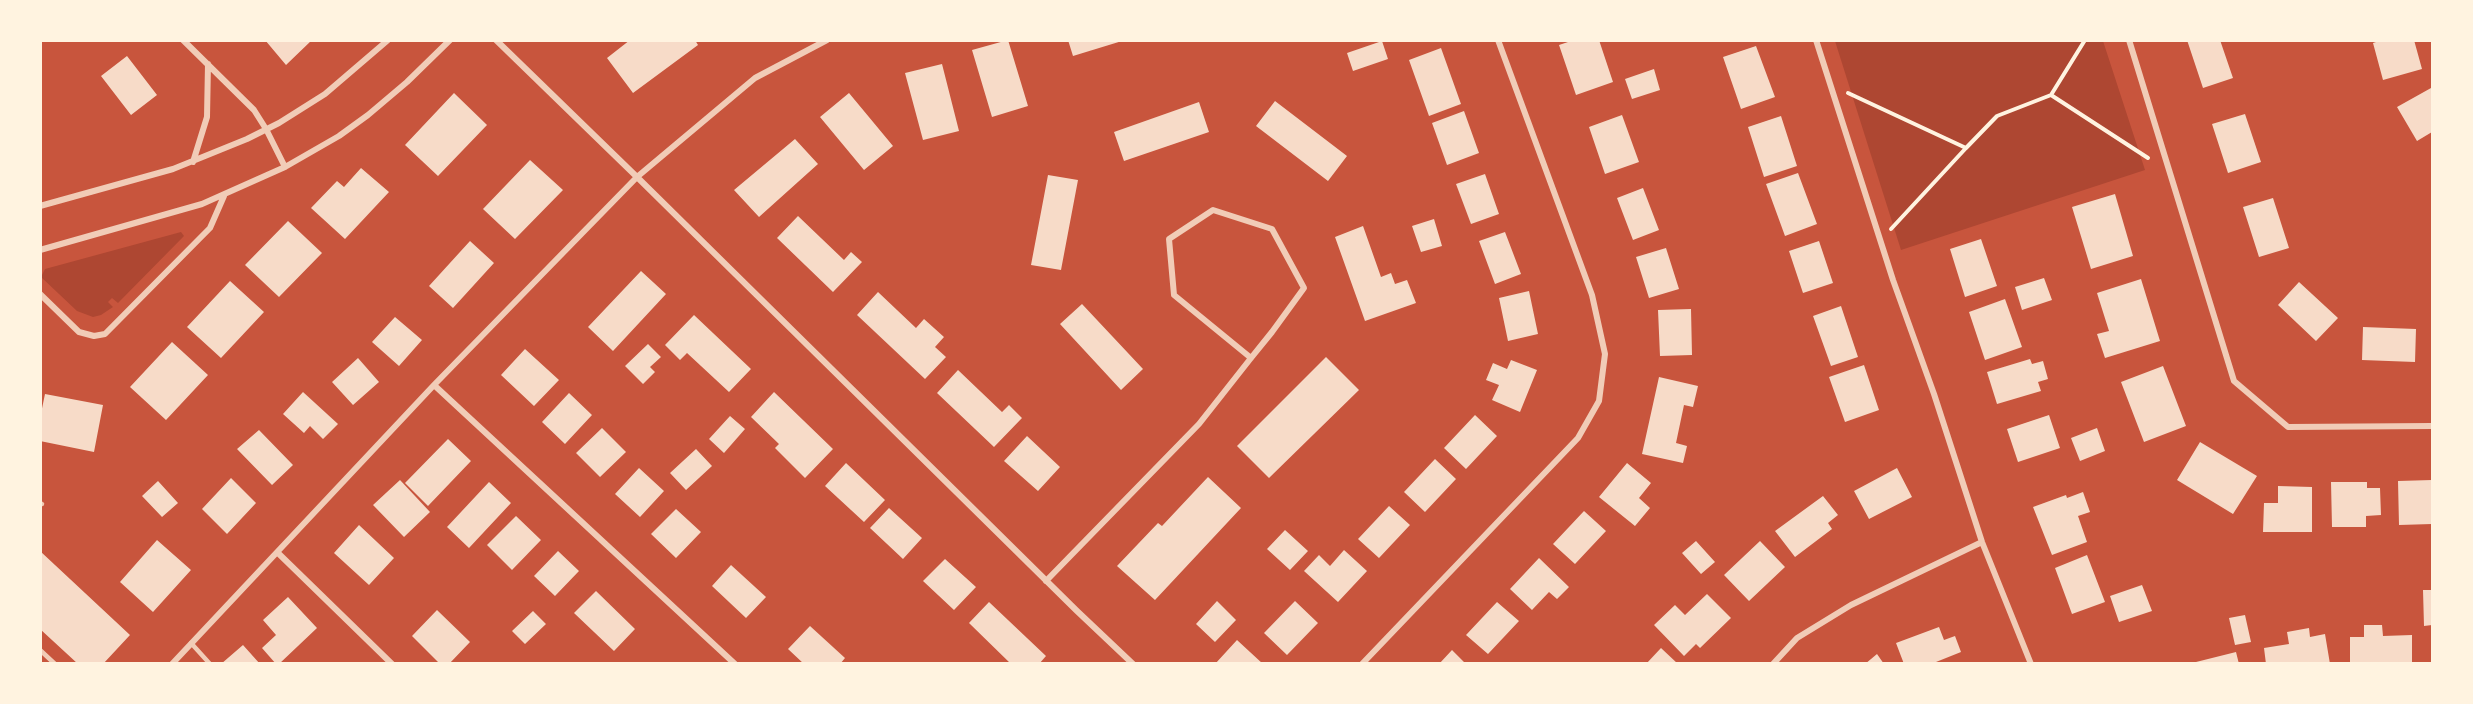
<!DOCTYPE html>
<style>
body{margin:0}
#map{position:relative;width:2473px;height:704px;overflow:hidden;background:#c8553d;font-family:"Fira Sans",sans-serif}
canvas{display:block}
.frame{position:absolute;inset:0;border:42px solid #fff3e0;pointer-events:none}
</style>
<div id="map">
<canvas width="2473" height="704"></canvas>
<div class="frame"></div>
</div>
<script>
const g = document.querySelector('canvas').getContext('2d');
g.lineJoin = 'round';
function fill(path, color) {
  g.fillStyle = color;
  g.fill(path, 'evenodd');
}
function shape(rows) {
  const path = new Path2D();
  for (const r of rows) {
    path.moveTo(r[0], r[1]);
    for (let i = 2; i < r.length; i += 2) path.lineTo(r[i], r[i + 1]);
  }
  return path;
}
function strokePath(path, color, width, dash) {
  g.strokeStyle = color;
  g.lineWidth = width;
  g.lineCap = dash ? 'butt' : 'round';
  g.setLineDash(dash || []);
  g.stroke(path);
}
fill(shape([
 [1835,41,2103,41,2145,170,1901,250],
 [181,232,184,236,118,303,112,298,108,302,113,307,101,315,93,317,77,311,41,277,45,269]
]), '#ae4732');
fill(shape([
 [265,40,312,40,286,65],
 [630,40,695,40,698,45,633,93,607,58],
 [1008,40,1028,106,992,117,972,50],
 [1068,40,1122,40,1122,41,1073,56],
 [1574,40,1599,40,1613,82,1576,95,1559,45],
 [2187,40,2220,40,2233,78,2203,88],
 [2382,40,2414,40,2422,69,2383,80,2373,43],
 [1382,41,1388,59,1353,71,1347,53],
 [1756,46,1775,97,1741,109,1723,57],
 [1441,48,1461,104,1429,116,1409,60],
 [127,56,157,95,131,115,101,76],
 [942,64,959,131,923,140,905,73],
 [1654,69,1660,90,1632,99,1625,79],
 [2431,88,2432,132,2417,141,2397,107],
 [454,93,487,125,438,176,405,145],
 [849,93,893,146,864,170,820,117],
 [1275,101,1347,156,1328,181,1256,126],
 [1199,102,1209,132,1124,161,1114,132],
 [1464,111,1479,153,1447,165,1432,123],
 [2245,114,2261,162,2228,173,2212,124],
 [1622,115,1639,162,1605,174,1589,127],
 [1781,116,1797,166,1764,177,1748,127],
 [795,139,818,164,759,217,734,190],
 [530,160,563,190,515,239,483,209],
 [361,168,389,192,345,239,311,208,337,181,344,187],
 [1798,173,1817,224,1785,236,1766,184],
 [1485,174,1499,214,1471,224,1456,184],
 [1048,175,1078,180,1061,270,1031,265],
 [1643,188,1659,230,1633,240,1617,198],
 [2115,194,2133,256,2091,269,2072,207],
 [2273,198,2289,248,2259,257,2243,207],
 [798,216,844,260,851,252,862,262,833,292,777,238],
 [1434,219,1442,246,1421,252,1412,226],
 [288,221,322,253,279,297,245,265],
 [1363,226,1381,277,1391,273,1395,284,1407,280,1416,303,1365,321,1335,237],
 [1505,232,1521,274,1495,284,1479,241],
 [1981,239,1997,286,1965,297,1950,249],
 [470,241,494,263,453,308,429,286],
 [1819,241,1833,283,1803,293,1789,251],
 [1666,248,1679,289,1649,298,1636,257],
 [641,271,666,294,613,351,588,327],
 [2044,278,2052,300,2022,310,2015,287],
 [2141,279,2160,341,2105,358,2097,334,2109,331,2097,293],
 [230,281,264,312,221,358,187,327],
 [2299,282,2338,318,2316,341,2278,305],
 [1529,291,1538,334,1508,341,1499,298],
 [878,292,916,328,924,319,944,337,935,347,946,357,925,379,857,315],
 [2005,299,2022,347,1985,360,1969,312],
 [1082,304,1143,369,1121,390,1060,324],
 [1841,306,1858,357,1831,366,1813,316],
 [1691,309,1692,355,1660,356,1658,310],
 [694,315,751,369,729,392,687,353,680,360,665,345],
 [395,317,422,340,399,366,372,342],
 [2363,327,2416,329,2415,362,2362,360],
 [172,342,208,375,166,420,130,387],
 [648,344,661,357,650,367,655,372,643,384,625,366],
 [525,349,559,380,534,406,501,375],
 [1326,357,1359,390,1269,478,1237,446],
 [358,358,379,382,353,405,332,382],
 [2030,359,2032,364,2043,361,2048,379,2038,382,2041,391,1997,404,1987,372],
 [1511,360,1537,370,1520,412,1492,400,1499,385,1486,380,1493,363,1507,369],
 [1864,365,1879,410,1845,422,1829,377],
 [2163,366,2186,426,2144,442,2121,382],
 [958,370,1002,412,1009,405,1022,418,994,447,937,393],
 [1659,377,1698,386,1693,407,1684,405,1676,443,1687,446,1683,463,1642,454],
 [303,392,338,424,323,439,310,426,304,433,283,414],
 [774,392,833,449,805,478,775,448,779,444,751,417],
 [569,393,592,415,565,444,542,422],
 [45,394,103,405,94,452,40,441,40,418],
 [1475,415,1497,436,1466,469,1444,448],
 [2049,415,2060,448,2018,462,2007,429],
 [730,416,745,429,724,453,709,439],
 [602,428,626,452,600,477,576,453],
 [2097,428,2105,451,2080,461,2071,438],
 [259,430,293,465,272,485,237,449],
 [1027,436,1060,467,1038,491,1004,461],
 [448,439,471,461,428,506,405,483],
 [2200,442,2257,476,2233,514,2177,480],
 [696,449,712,466,686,490,670,473],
 [1435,459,1456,479,1425,512,1404,492],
 [846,463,885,500,864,522,825,486],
 [1627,463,1651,483,1639,498,1650,508,1635,526,1599,497],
 [639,468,664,491,640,517,615,494],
 [1897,468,1912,497,1869,519,1854,491],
 [1208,477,1241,508,1155,600,1117,566,1158,523,1162,526],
 [231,478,256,503,227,534,202,509],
 [400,480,430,512,404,537,373,505],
 [2432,480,2432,524,2399,525,2398,481],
 [158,481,178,503,162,517,142,496],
 [489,482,511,503,469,548,447,527],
 [2331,482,2367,482,2367,488,2380,488,2381,515,2366,516,2366,527,2332,527],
 [2278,486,2312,487,2312,532,2263,532,2264,503,2278,503],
 [2083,492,2090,512,2078,516,2087,542,2052,555,2033,507,2066,495,2067,498],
 [1823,496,1838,515,1828,523,1832,529,1795,557,1775,531],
 [1389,506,1410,525,1379,558,1358,539],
 [889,508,922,538,903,559,870,528],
 [676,509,701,532,676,558,651,534],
 [1584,511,1606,531,1575,564,1553,544],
 [516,516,541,540,512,570,487,545],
 [359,525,394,558,369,585,334,553],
 [1285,530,1308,551,1290,570,1267,549],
 [157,540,191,570,153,612,120,582],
 [1696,541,1715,562,1701,574,1682,553],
 [1760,541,1785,567,1749,601,1724,575],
 [1344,550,1367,571,1338,602,1304,571,1319,555,1330,566],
 [40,551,130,635,103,664,78,664,40,629],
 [558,551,579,571,555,596,534,576],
 [2087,555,2105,602,2072,614,2055,568],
 [1539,558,1569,587,1557,599,1549,592,1532,610,1510,589],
 [945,559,976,587,954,610,923,581],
 [731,565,766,597,746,618,712,586],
 [2142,585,2152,611,2119,622,2110,596],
 [2423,590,2432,590,2432,625,2424,626],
 [596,591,635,629,614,651,574,613],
 [1707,594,1731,618,1700,648,1696,644,1684,656,1654,625,1675,605,1685,615],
 [288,597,317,628,279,664,276,664,262,648,276,635,263,620],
 [1217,601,1236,620,1215,642,1196,624],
 [1295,601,1318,623,1287,655,1264,633],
 [989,602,1046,656,1039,664,1011,664,969,623],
 [1497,602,1519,621,1488,654,1466,635],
 [437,610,470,642,449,664,440,664,412,636],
 [533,611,546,624,525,644,512,631],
 [2245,615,2251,642,2235,645,2229,618],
 [2364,625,2382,625,2383,636,2412,635,2412,664,2350,664,2350,637,2364,637],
 [810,626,845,658,840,664,804,664,788,649],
 [1939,627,1944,640,1955,636,1961,652,1931,664,1904,664,1896,643],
 [2309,628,2310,637,2325,634,2330,664,2266,664,2264,648,2289,644,2287,632],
 [1237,640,1263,664,1215,664],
 [243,645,260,664,221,664],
 [1661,648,1678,664,1646,664],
 [1452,650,1466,664,1439,664],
 [2236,652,2239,664,2192,664,2192,663],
 [1877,654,1884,664,1865,664]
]), '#f7dbc8');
strokePath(shape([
 [1848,93,1966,148,1891,229],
 [2051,95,2085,40],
 [1966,148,1997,116,2051,95,2148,158]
]), '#fff3e0', 4);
strokePath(shape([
 [40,503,42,504],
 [191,643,210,664],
 [40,650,55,664]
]), '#f1ccb7', 4.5);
strokePath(shape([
 [183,40,254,110,266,129,285,167],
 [496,40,637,177,1077,611,1133,664],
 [1816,40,1893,280,1934,394,1982,542,2031,664],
 [2129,40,2234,381,2288,427,2432,426],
 [193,162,207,117,208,64],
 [40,206,173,169,247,139,279,123,325,94,388,40],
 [40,250,202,204,285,167,339,136,368,115,407,82,450,40],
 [40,294,79,332,94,336,105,334,210,228,224,196],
 [434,385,735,664],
 [278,553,392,664],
 [1046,581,1199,424,1251,358,1272,332,1304,288,1272,229,1213,210,1169,239,1174,295,1251,358],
 [172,664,434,385,637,177,755,78,827,40],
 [1362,664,1578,438,1599,401,1605,354,1592,295,1498,40],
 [1773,664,1797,638,1851,605,1982,542]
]), '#f1ccb7', 6);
</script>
